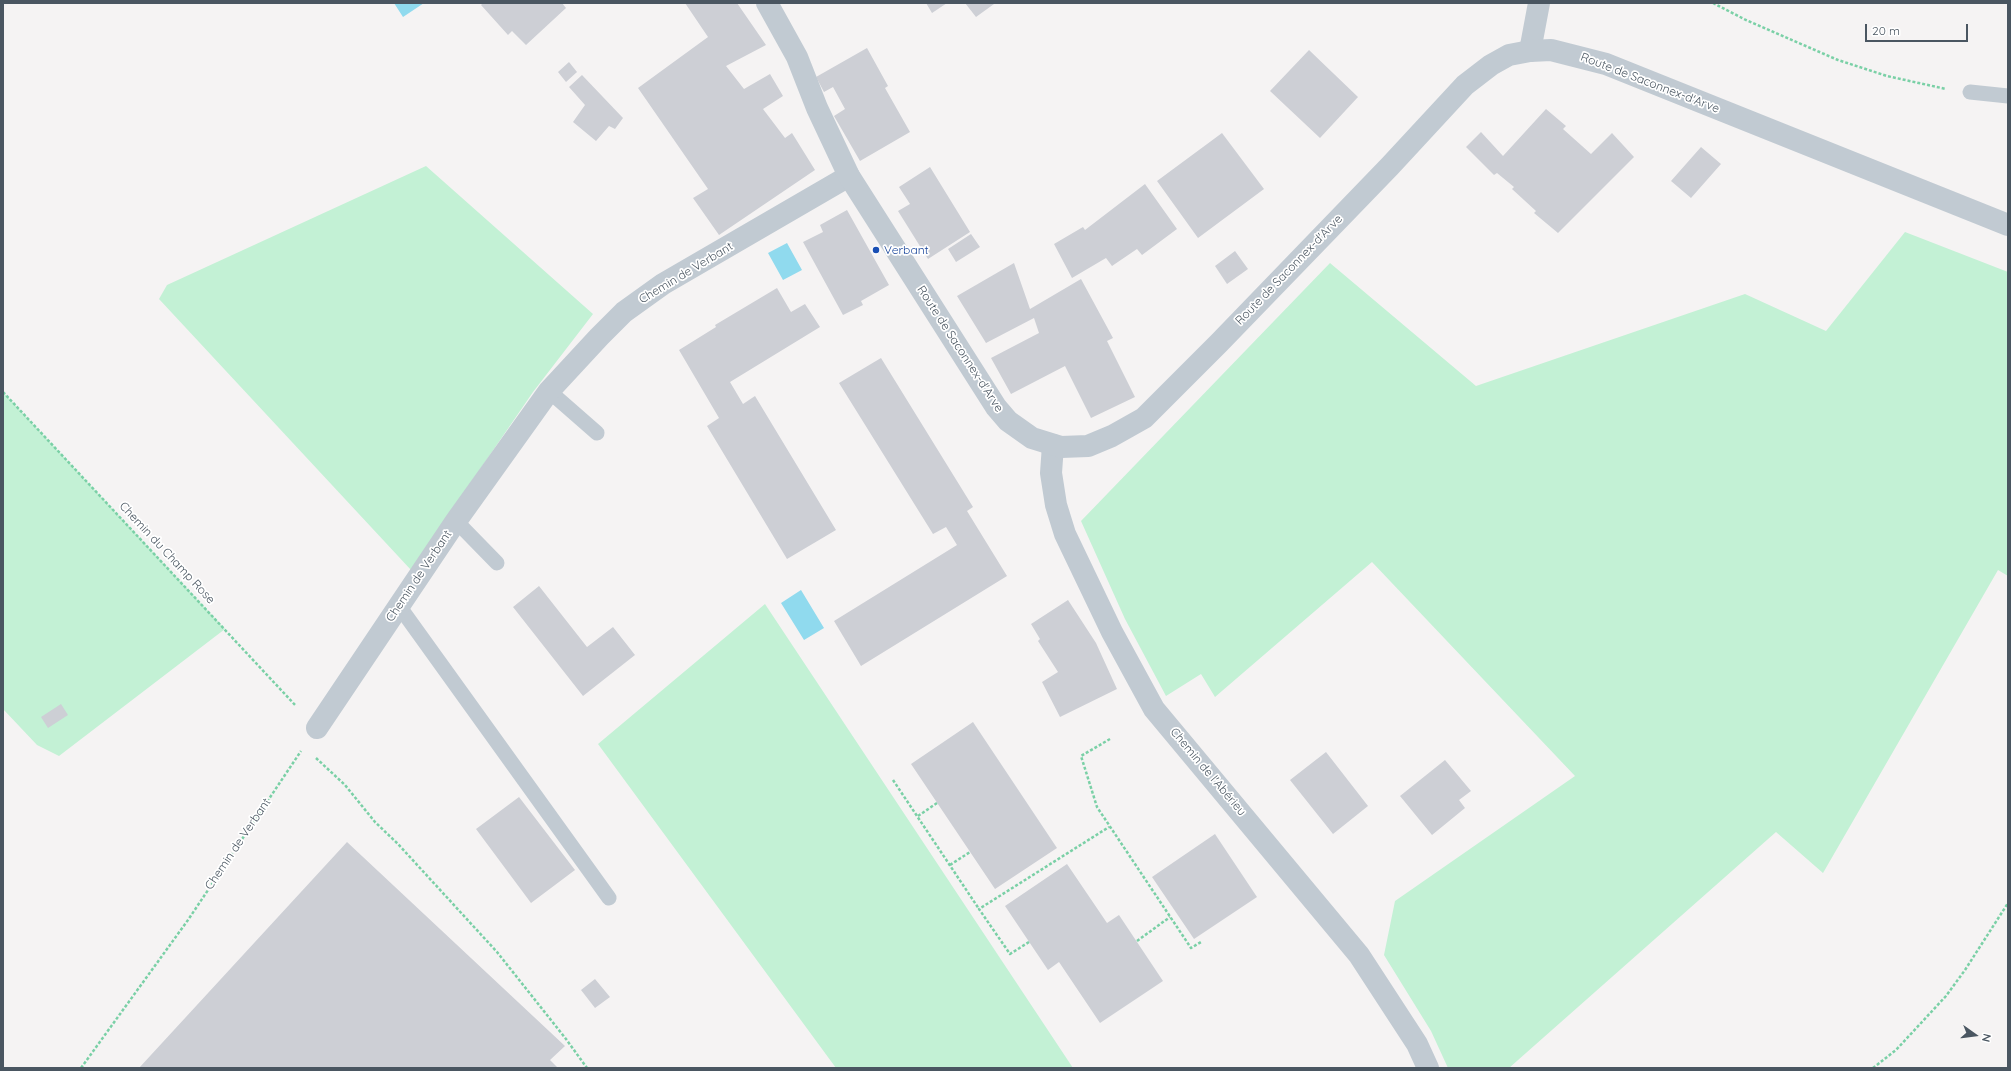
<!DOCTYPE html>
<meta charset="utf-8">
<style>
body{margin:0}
#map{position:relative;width:2011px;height:1071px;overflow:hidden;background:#f5f3f3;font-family:Quicksand,sans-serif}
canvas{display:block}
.frame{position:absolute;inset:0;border:4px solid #4a5661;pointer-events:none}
.north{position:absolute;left:1955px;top:1015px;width:40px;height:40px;-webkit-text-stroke:3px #fff;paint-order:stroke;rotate:104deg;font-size:11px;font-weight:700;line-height:16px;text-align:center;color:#4a5661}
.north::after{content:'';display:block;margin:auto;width:14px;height:18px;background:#4a5661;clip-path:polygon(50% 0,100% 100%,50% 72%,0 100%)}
.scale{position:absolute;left:1865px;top:24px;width:103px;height:18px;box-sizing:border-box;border:2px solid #4a5661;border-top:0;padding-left:5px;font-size:12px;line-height:14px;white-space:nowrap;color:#4a5661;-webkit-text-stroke:3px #fff;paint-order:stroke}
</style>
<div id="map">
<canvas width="2011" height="1071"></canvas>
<div class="frame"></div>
<div class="north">N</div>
<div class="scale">20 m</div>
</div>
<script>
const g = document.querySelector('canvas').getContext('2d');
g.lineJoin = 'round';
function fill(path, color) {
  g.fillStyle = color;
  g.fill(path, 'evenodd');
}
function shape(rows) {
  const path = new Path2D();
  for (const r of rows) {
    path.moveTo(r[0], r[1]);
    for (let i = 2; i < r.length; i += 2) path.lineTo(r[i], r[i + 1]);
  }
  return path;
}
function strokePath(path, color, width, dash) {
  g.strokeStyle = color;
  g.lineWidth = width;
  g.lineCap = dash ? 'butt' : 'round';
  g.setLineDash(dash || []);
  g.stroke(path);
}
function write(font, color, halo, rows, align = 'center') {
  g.font = font + ' Quicksand,sans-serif';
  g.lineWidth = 3.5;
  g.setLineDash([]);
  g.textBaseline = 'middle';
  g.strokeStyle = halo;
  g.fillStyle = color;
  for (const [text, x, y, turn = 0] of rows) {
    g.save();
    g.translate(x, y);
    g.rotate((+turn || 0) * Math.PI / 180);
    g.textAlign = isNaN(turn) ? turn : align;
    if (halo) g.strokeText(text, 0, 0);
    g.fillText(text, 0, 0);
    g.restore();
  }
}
fill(shape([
 [426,166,593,314,533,392,411,570,159,299,167,285],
 [1905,232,2008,272,2008,576,1998,570,1823,873,1776,832,1509,1068,1448,1068,1431,1031,1384,955,1395,901,1575,776,1372,562,1215,697,1201,674,1166,696,1125,619,1081,521,1330,263,1476,386,1745,294,1826,331],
 [3,392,225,629,59,756,37,745,3,709],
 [765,604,1073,1068,836,1068,598,744]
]), '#c3f1d5');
fill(shape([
 [394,3,424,3,403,17],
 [787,243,802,270,783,280,768,253],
 [801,590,824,628,804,640,781,603]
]), '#90daee');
fill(shape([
 [483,3,562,3,566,8,526,45,512,31,508,35,481,5],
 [685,3,737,3,766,45,726,66,744,89,770,74,783,96,763,109,785,138,792,133,815,170,719,235,693,198,708,189,638,88,708,37],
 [926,3,947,3,932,13],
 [965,3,993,3,994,4,976,17],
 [867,48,888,86,885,88,910,132,860,161,834,116,845,109,833,87,824,92,816,77],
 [1309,50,1358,97,1320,138,1270,91],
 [569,62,577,72,566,82,558,72],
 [582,75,623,118,615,129,609,126,596,141,573,122,585,105,569,87],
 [1546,109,1566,126,1563,129,1591,154,1612,133,1634,157,1558,233,1534,213,1536,211,1512,189,1514,187,1497,173,1494,175,1466,147,1481,132,1503,156],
 [1222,133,1264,189,1198,238,1157,181],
 [1701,147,1721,164,1691,198,1671,181],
 [930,167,970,232,928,259,898,211,910,204,899,187],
 [1145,184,1177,229,1142,255,1137,249,1112,266,1106,258,1072,278,1054,244,1083,227,1085,230],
 [847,210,889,285,861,301,863,305,843,315,803,242,823,232,820,225],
 [971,234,980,247,956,262,948,249],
 [1235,251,1248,269,1227,284,1215,266],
 [1014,263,1030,309,1081,279,1113,338,1107,341,1135,397,1091,418,1065,366,1011,394,991,358,1039,333,1034,318,986,343,957,296],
 [777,288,791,312,805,304,820,327,730,382,743,404,755,396,836,530,787,559,707,426,719,418,679,350,716,327,715,325],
 [881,358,973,507,967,511,1007,576,861,666,834,621,957,545,946,527,933,534,839,383],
 [539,586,587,647,613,627,635,655,583,696,513,607],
 [1068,600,1096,643,1117,689,1060,717,1042,682,1058,672,1038,641,1040,639,1031,624],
 [61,704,68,715,48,728,41,717],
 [973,722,1057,848,995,889,911,764],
 [1326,752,1368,806,1333,834,1290,780],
 [1445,760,1471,791,1459,800,1465,808,1432,835,1400,796],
 [519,797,575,870,531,903,476,829],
 [1215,834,1257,897,1194,939,1152,877],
 [347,842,565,1046,550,1060,558,1068,139,1068],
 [1067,864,1107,923,1119,915,1163,981,1100,1023,1059,962,1048,970,1005,906],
 [595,979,610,997,595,1008,581,990]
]), '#cdcfd5');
strokePath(shape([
 [1713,3,1746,20,1838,60,1887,76,1946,89],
 [3,392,296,706],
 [1110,739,1081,756,1097,807,1191,948,1201,942],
 [316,758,345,785,375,822,398,844,497,952,566,1039,587,1068],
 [893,780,979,909],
 [918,816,937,803],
 [950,865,970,852],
 [1137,941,1170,917],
 [1029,942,1010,954,979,909,1109,827],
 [81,1068,188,920,301,751],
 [1873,1068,1896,1050,1946,996,1965,970,2008,903]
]), '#7ad0a6', 2.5, [3, 2]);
strokePath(shape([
 [1970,92,2008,96],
 [549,391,597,433],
 [456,521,497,563],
 [399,606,609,898]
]), '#c1cad2', 15);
strokePath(shape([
 [1530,51,1539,3],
 [1053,445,1051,473,1056,505,1065,534,1112,632,1154,709,1359,955,1417,1044,1428,1068],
 [317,728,456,521,549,391,599,337,624,312,663,284,849,176]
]), '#c1cad2', 22);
strokePath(shape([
 [767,3,797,57,817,108,849,176,996,407,1008,421,1032,438,1061,447,1088,446,1112,436,1144,418,1219,343,1390,166,1465,85,1491,65,1509,55,1530,51,1551,50,1606,64,2008,225]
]), '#c1cad2', 22);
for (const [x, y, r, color] of [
 [876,250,4,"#1a4fb4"]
]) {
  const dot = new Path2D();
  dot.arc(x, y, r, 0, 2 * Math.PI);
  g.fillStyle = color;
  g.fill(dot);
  strokePath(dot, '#fff', 1.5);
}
write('12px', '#4a5661', '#fff', [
 ["Route de Saconnex-d'Arve",1650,83,21],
 ["Route de Saconnex-d'Arve",1289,270,-46],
 ["Chemin de Verbant",686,273,-31],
 ["Route de Saconnex-d'Arve",960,349,57],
 ["Chemin du Champ Rose",167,553,47],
 ["Chemin de Verbant",419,576,-56],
 ["Chemin de l'Abérieu",1208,772,50],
 ["Chemin de Verbant",238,844,-56]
]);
write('12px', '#164399', '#fff', [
 ["Verbant",884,250]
], 'left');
</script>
